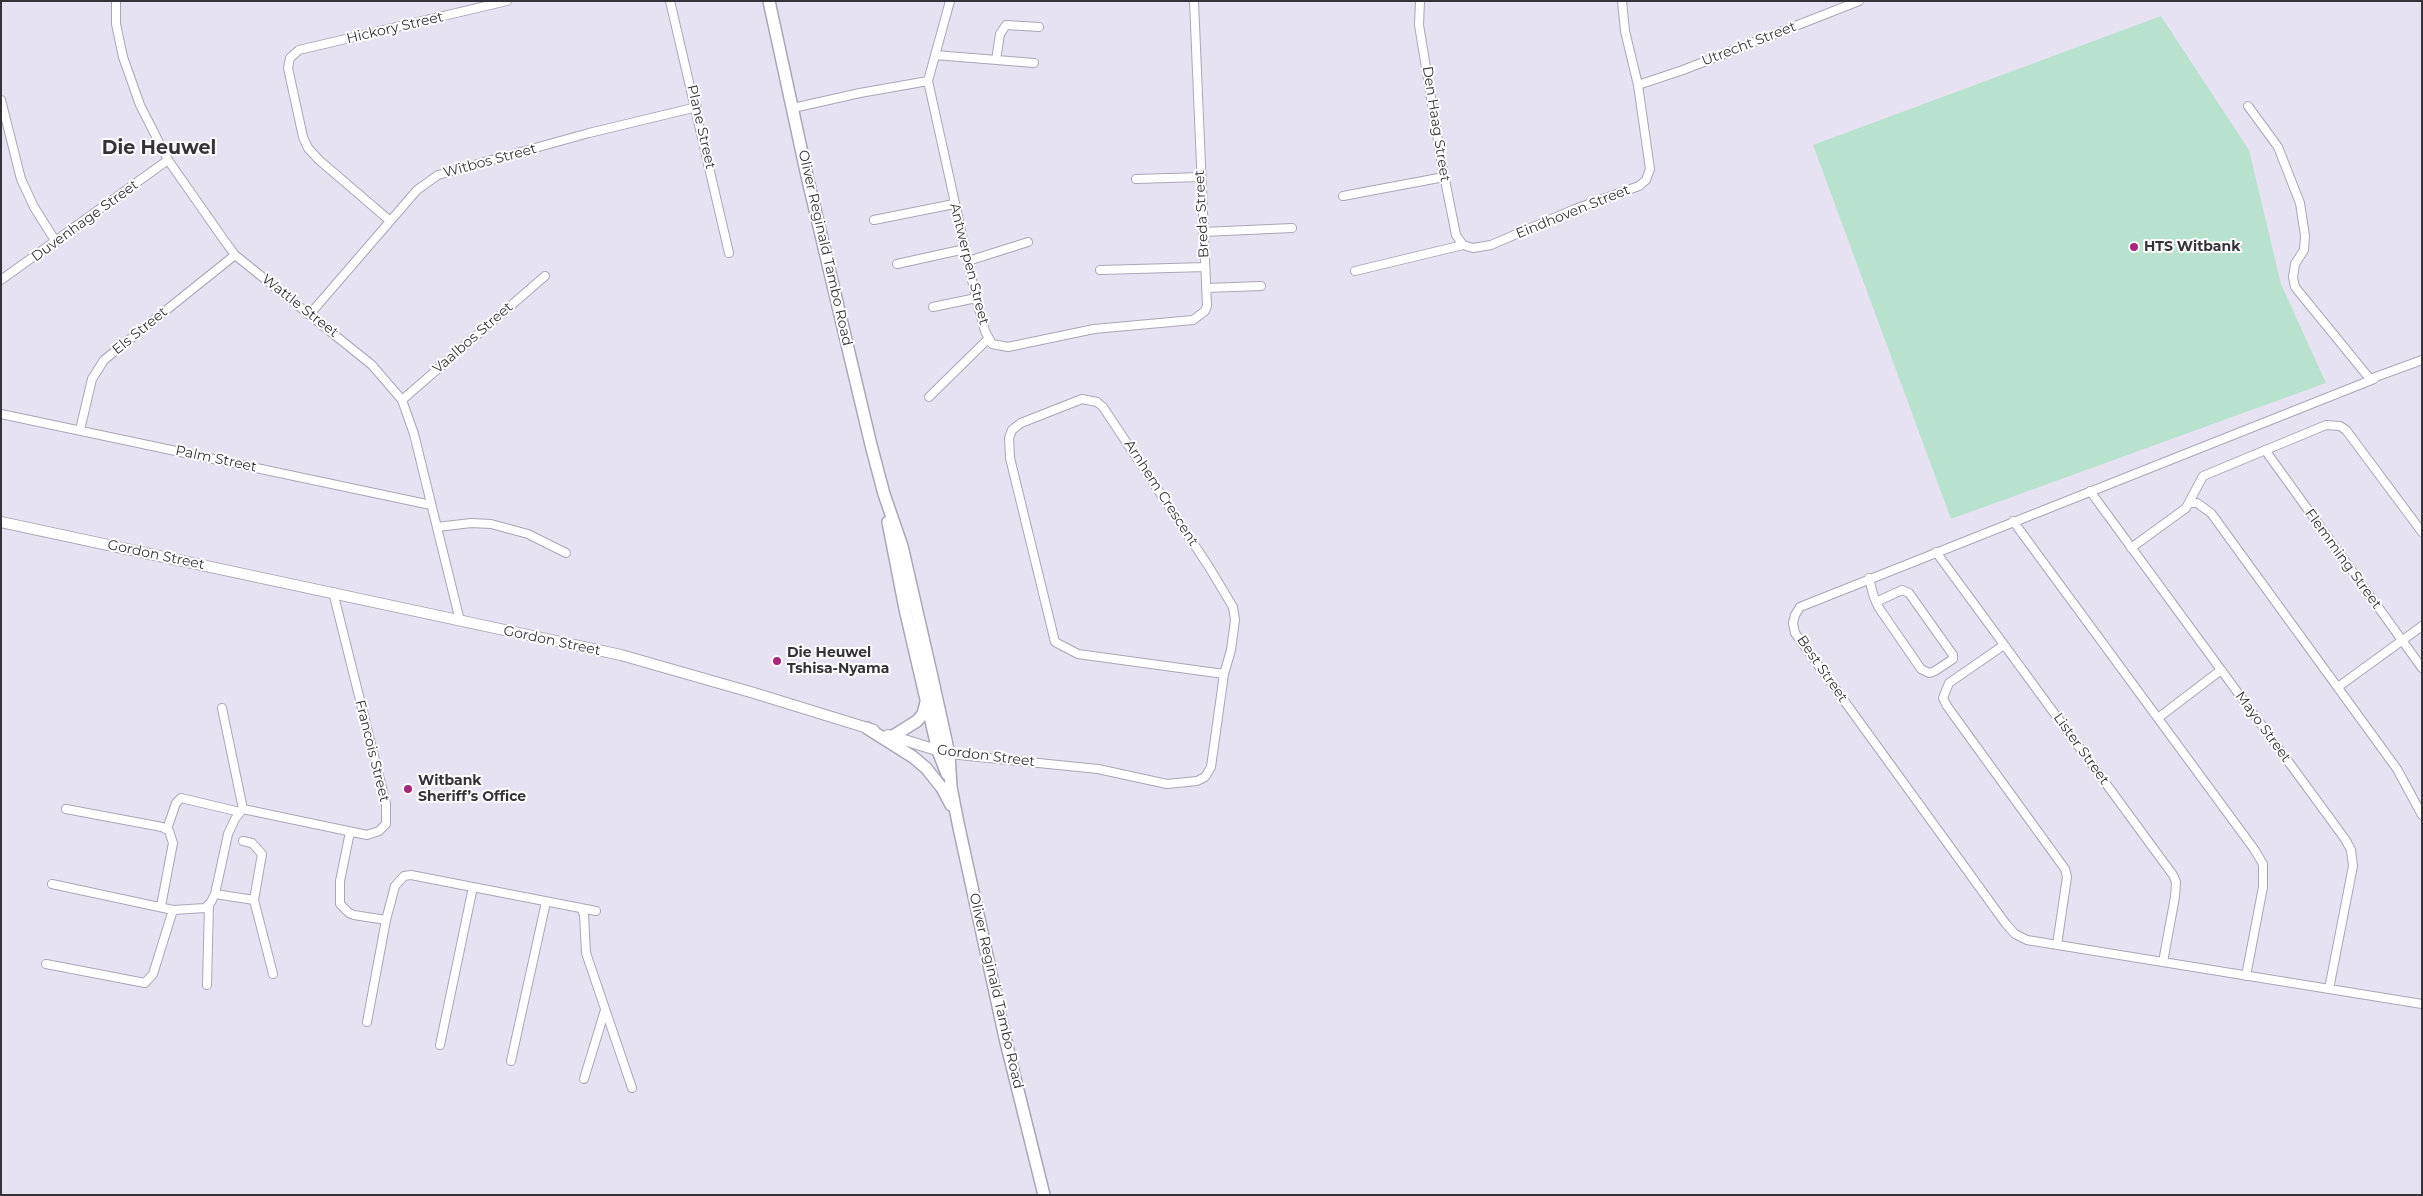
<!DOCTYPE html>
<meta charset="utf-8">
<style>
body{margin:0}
#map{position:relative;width:2423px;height:1196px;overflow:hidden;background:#e7e2f2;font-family:Montserrat,sans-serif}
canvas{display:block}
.frame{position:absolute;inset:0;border:2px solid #353339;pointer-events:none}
</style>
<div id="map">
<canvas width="2423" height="1196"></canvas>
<div class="frame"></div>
</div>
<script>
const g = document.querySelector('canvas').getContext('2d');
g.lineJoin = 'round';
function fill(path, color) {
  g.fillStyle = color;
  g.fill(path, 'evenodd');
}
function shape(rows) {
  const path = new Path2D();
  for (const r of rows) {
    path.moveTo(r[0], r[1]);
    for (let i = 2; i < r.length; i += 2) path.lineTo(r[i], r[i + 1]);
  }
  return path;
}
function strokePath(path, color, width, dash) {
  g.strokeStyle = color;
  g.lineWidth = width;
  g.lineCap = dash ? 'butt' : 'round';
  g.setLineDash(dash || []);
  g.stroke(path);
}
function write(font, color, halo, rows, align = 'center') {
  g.font = font + ' Montserrat,sans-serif';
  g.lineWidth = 4;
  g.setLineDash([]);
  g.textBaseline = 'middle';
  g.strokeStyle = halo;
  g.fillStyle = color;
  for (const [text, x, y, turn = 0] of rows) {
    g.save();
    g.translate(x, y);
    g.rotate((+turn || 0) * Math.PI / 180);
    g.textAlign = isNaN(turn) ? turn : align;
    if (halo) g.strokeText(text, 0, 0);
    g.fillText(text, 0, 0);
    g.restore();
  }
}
fill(shape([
 [2161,16,2249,150,2281,284,2326,383,1951,519,1813,145]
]), '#b9e2ce');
const minor = shape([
 [116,1,116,24,123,57,140,105,168,160,224,240,235,255,372,365,402,400,414,434,460,621],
 [670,1,729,253],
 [1420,1,1419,25,1442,165,1456,235,1463,245,1473,248,1491,245,1575,209,1639,186,1646,180,1650,169,1638,85,1625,31,1622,1],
 [935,55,1034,63],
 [996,60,1000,34,1006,25,1039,27],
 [928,81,976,298,985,331,992,344,1008,347,1094,329,1193,320,1205,311,1207,306,1194,1],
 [1638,85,1683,70,1859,1],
 [1,100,21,179,34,207,56,242],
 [2248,106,2278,147,2300,203,2305,236,2304,250,2295,264,2293,277,2295,287,2370,379,2422,360],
 [793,108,860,93,928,81,950,1],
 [1136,179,1201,177],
 [1343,196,1444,177],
 [389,220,319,160,308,148,303,137,288,68,290,58,299,50,507,1],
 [874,220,954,204],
 [1203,232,1292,228],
 [968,261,1028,242],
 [897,264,965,249],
 [1100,270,1205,267],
 [1355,271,1463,245],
 [1,280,168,160],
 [1206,288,1261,286],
 [933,307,976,298],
 [310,314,417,190,438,175,589,133,697,107],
 [2374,379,1800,607,1795,615,1793,623,1795,633,2006,924,2015,934,2027,940,2422,1004],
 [929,397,988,339],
 [402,400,545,276],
 [1,414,431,505],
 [80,430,92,379,104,360,235,255],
 [2265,450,2422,668],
 [2090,491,2345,839,2351,850,2353,866,2329,989],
 [2190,503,2197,503,2211,513,2397,769,2422,815],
 [2013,521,2254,849,2263,864,2263,887,2246,976],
 [437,527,471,523,491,524,528,534,566,553],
 [2131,548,2186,508,2203,476,2326,425,2340,426,2346,430,2422,532],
 [1936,552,2173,875,2176,882,2175,897,2163,962],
 [1869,578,1873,594,1876,602,1879,608,1921,669,1929,673,1935,671,1953,659,1953,655,1909,593,1902,590,1876,602],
 [2004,645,1949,683,1943,698,1947,706,2065,869,2067,877,2057,945],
 [2338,687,2422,626],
 [222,708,243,809],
 [2158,718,2221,670],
 [949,754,1098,769,1167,784,1197,781,1205,777,1211,767,1224,674,1231,650,1235,620,1233,607,1209,567,1103,407,1097,402,1082,399,1021,423,1012,430,1009,438,1010,458,1055,642,1078,654,1224,674],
 [66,809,162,827,169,831,173,843,161,906],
 [243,809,367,835,379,831,386,824,386,804,333,592],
 [167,829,176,803,181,798,240,812],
 [350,832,340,881,340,904,349,913,354,915,386,920],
 [243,841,252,843,262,854,254,900],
 [52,884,173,910,205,908,211,902,215,894,228,834,235,819,243,809],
 [215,894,254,900,273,974],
 [581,908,584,915,586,953,632,1088],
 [46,964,145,983,153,974,173,910],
 [207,985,209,905],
 [367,1022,386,920,395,886,404,876,411,875,596,911],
 [440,1045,473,887],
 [511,1061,546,902],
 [584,1079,605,1010]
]);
const tertiary = shape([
 [1,522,621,655,754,693,874,730],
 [888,735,943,752]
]);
const secondary = shape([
 [769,1,807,176,871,445,884,494,902,546,932,677,949,754,951,787,958,823,1005,1038,1044,1195],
 [888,522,905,609,938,751,947,774],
 [867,728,913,757,926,768,942,788,951,805],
 [893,736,917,721,923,714,926,702]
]);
strokePath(minor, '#aaa6b5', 10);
strokePath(tertiary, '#aaa6b5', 12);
strokePath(secondary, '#aaa6b5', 14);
strokePath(minor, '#fff', 8);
strokePath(tertiary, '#fff', 10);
strokePath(secondary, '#fff', 11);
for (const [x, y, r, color] of [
 [2134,247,5,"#a5287a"],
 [777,661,5,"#a5287a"],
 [408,789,5,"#a5287a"]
]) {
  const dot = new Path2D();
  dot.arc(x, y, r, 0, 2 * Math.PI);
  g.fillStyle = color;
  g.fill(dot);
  strokePath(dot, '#fff', 2);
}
write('14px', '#353339', '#fff', [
 ["Hickory Street",395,28,-13],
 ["Utrecht Street",1749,44,-21],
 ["Den Haag Street",1436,124,81],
 ["Plane Street",701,127,77],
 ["Witbos Street",490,161,-15],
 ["Eindhoven Street",1573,212,-22],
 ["Breda Street",1202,214,-93],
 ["Duvenhage Street",85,221,-36],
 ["Oliver Reginald Tambo Road",825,248,77],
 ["Antwerpen Street",969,264,76],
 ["Wattle Street",300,306,38],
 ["Els Street",140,331,-39],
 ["Vaalbos Street",473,338,-41],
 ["Palm Street",216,459,12],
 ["Arnhem Crescent",1161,493,57],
 ["Gordon Street",156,555,12],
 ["Flemming Street",2343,559,54],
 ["Gordon Street",552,641,12],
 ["Best Street",1822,669,55],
 ["Mayo Street",2263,727,54],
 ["Lister Street",2081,749,54],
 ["Francois Street",372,751,76],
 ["Gordon Street",986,756,7],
 ["Oliver Reginald Tambo Road",996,991,77]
]);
write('bold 14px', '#353339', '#fff', [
 ["HTS Witbank",2144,247],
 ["Die Heuwel",787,653],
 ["Tshisa-Nyama",787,669],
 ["Witbank",418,781],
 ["Sheriff’s Office",418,797]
], 'left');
write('bold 19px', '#353339', '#fff', [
 ["Die Heuwel",159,148]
]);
</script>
